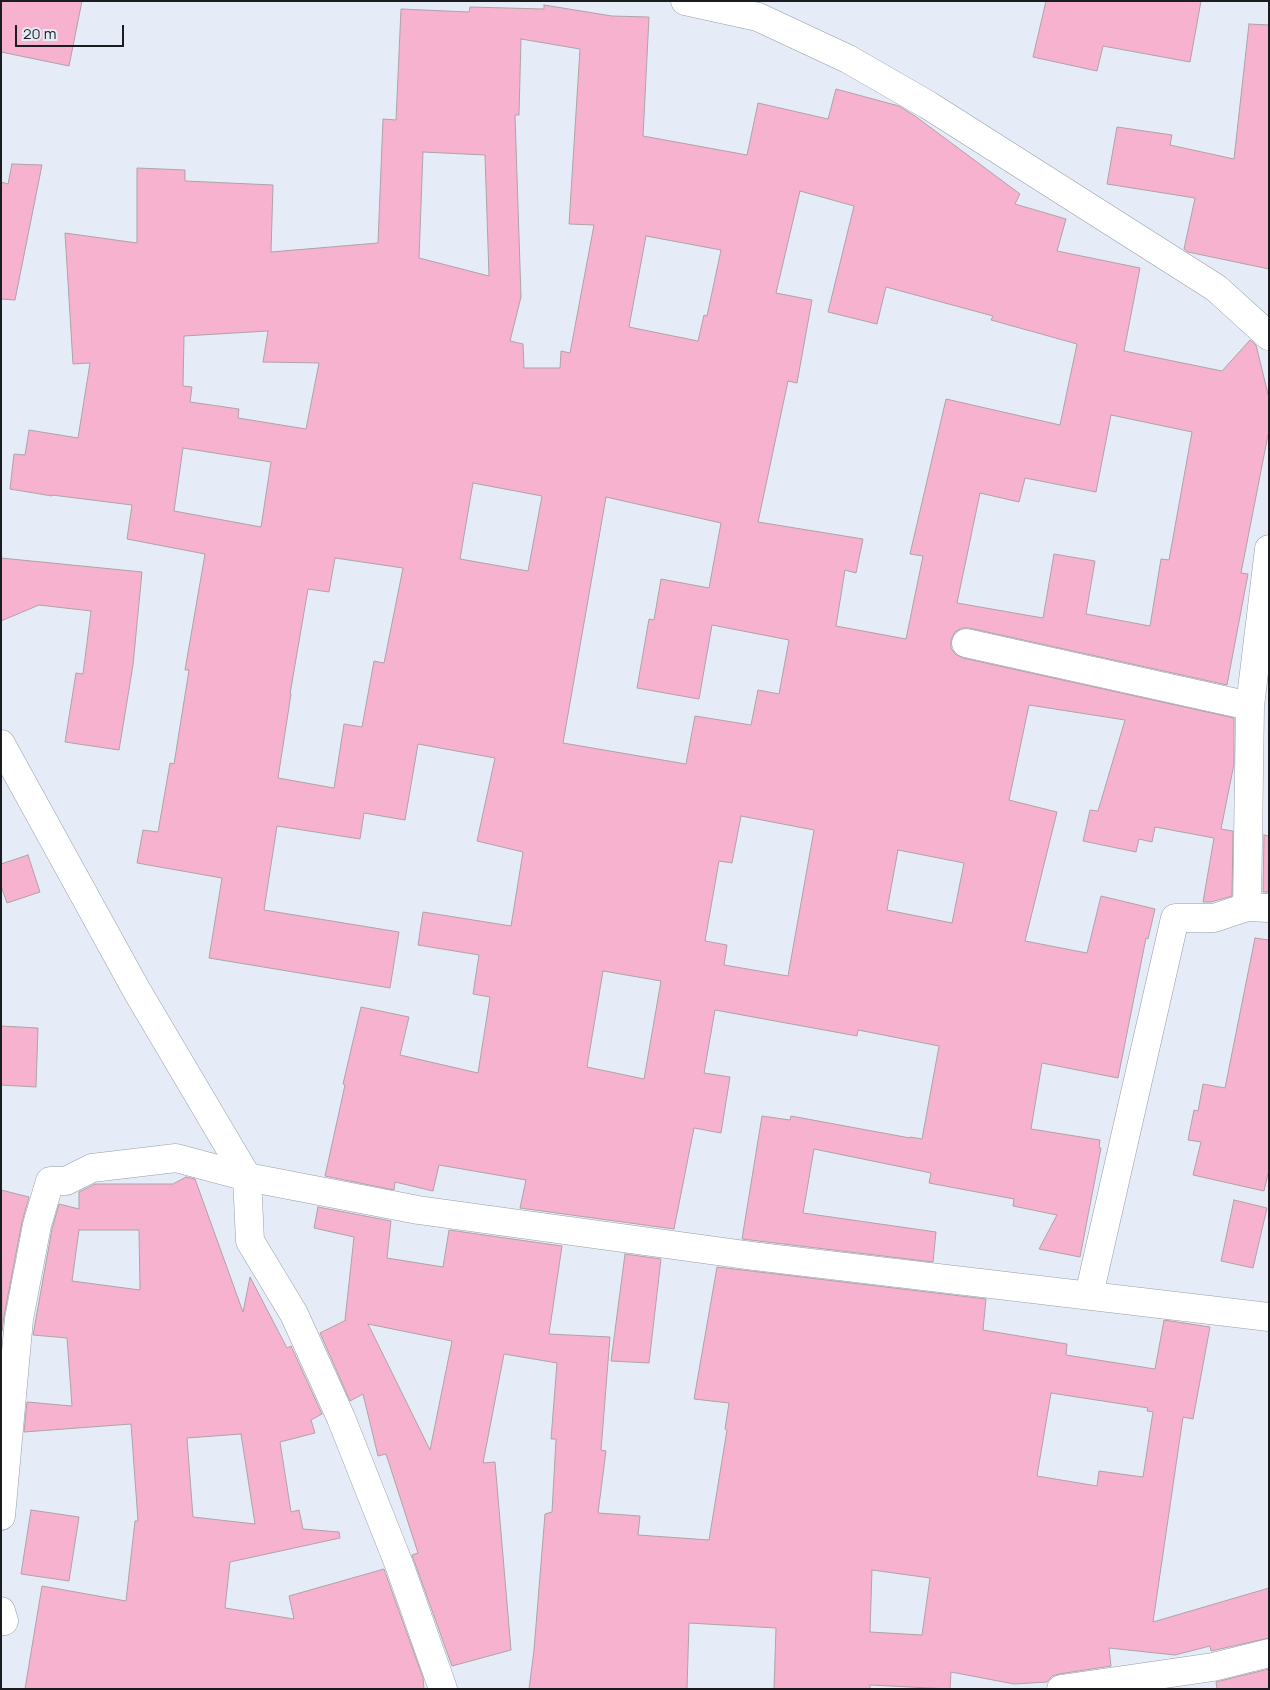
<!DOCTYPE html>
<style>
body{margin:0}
#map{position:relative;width:1270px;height:1690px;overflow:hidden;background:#e6ecf7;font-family:Manrope,sans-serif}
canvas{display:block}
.frame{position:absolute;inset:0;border:2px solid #1a1c20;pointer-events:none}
.scale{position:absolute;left:15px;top:25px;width:109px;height:22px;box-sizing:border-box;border:2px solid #1a1c20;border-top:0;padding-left:6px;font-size:15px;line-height:18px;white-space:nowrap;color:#1a1c20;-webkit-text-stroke:4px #e6ecf7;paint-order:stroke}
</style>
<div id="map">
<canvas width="1270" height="1690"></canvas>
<div class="frame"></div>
<div class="scale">20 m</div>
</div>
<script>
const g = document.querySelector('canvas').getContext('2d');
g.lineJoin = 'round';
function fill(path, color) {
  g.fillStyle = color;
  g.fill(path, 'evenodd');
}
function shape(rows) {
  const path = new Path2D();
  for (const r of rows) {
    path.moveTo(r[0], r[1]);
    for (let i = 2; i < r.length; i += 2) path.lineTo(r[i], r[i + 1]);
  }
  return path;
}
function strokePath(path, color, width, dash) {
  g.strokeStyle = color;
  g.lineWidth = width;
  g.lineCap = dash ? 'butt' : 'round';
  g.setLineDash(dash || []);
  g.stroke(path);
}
const building = shape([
 [1,1,82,1,69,66,1,52,1,1],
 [1046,1,1201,1,1190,62,1103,46,1097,71,1033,57,1046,1],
 [544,5,612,16,649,17,643,136,747,155,758,103,828,119,836,89,899,106,915,116,1020,194,1015,204,1066,219,1057,251,1140,268,1124,351,1222,371,1250,340,1256,345,1269,398,1269,430,1241,573,1248,574,1227,685,969,628,962,628,955,632,951,640,951,648,955,654,963,658,1234,718,1234,764,1221,829,1233,831,1232,896,1211,902,1203,902,1214,838,1155,827,1152,842,1139,839,1136,852,1083,841,1090,810,1098,811,1125,720,1029,705,1009,800,1057,812,1025,941,1087,953,1101,896,1155,909,1148,939,1146,938,1118,1078,1042,1063,1031,1129,1100,1140,1099,1148,1101,1148,1080,1257,1039,1249,1057,1215,1013,1206,1014,1199,929,1183,931,1173,814,1149,803,1213,936,1232,933,1262,742,1239,762,1116,790,1120,791,1116,910,1138,910,1137,922,1139,939,1046,858,1030,857,1036,715,1010,704,1073,730,1077,721,1133,694,1128,674,1229,520,1208,526,1180,439,1165,433,1191,395,1182,394,1190,325,1176,345,1085,343,1084,361,1007,409,1017,400,1055,478,1073,490,997,473,994,479,955,418,945,423,912,511,926,523,852,477,841,495,758,418,744,405,820,364,813,360,839,277,826,264,910,399,932,390,988,209,958,222,878,137,863,143,830,158,832,170,763,174,764,189,670,185,670,205,554,127,539,132,505,52,495,52,496,10,489,14,454,25,455,29,430,78,438,90,363,73,364,65,233,137,243,137,168,185,170,185,181,273,185,271,252,378,243,383,119,396,120,401,9,469,12,470,7,544,9,544,5],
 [521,39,580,49,569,224,594,225,570,353,561,351,560,368,524,368,523,344,510,341,521,297,515,115,519,115,521,39],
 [423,152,485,155,489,276,419,258,423,152],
 [800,191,854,206,828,312,877,324,886,287,993,316,991,320,1077,344,1060,425,946,399,910,554,923,556,906,639,836,626,845,570,856,573,863,539,758,522,788,381,797,383,812,300,776,293,800,191],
 [646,236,721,250,707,316,704,315,698,341,629,327,646,236],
 [268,331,263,362,319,363,306,429,238,418,239,409,190,402,192,387,183,386,184,336,268,331],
 [1111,415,1192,432,1169,560,1161,559,1150,626,1086,614,1095,561,1054,554,1043,618,957,603,980,493,1019,502,1025,478,1096,492,1111,415],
 [183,448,271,462,261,527,174,511,183,448],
 [473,483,542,496,528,571,460,559,473,483],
 [606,497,721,523,709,588,661,579,654,620,649,619,637,688,699,699,712,625,789,640,779,694,758,690,751,725,695,716,686,764,563,743,606,497],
 [335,558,403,568,384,663,374,661,362,727,344,724,334,788,278,778,291,694,290,694,308,589,329,592,335,558],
 [741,816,814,830,788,976,724,965,727,945,705,941,719,861,732,863,741,816],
 [898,850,964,863,952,923,887,910,898,850],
 [603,971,661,981,644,1079,587,1067,603,971],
 [1249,24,1269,25,1269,269,1188,252,1184,249,1195,198,1107,184,1117,127,1172,135,1170,145,1234,159,1249,24],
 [12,164,42,165,15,300,1,299,1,182,8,184,12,164],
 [1,558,142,572,133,665,119,750,65,742,76,673,83,674,91,611,39,605,1,621,1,558],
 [1264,835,1269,836,1269,892,1263,892,1264,835],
 [28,855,40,892,7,903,1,886,1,864,28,855],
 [1255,938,1269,940,1269,1170,1264,1191,1193,1175,1201,1142,1188,1140,1194,1110,1198,1111,1203,1084,1225,1088,1255,938],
 [1,1026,38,1028,36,1087,1,1085,1,1026],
 [186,1177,195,1179,243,1312,250,1277,287,1348,291,1346,322,1414,311,1420,315,1433,280,1442,291,1512,299,1510,303,1529,339,1532,340,1538,230,1562,225,1608,294,1619,289,1596,384,1569,423,1678,424,1689,25,1689,42,1586,126,1601,135,1521,138,1521,131,1424,24,1432,27,1402,72,1406,67,1338,33,1335,52,1229,59,1204,79,1209,79,1192,95,1184,173,1184,186,1177],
 [79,1230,139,1230,140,1290,72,1281,79,1230],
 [241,1434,255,1524,193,1517,187,1438,241,1434],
 [1,1190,29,1197,22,1222,4,1316,2,1331,1,1190],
 [1234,1200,1267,1208,1253,1268,1221,1261,1234,1200],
 [318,1207,391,1221,387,1258,443,1267,449,1230,562,1246,549,1334,610,1337,601,1450,606,1451,598,1513,640,1516,638,1535,709,1540,727,1430,725,1429,729,1403,694,1399,717,1267,986,1299,983,1330,1067,1344,1066,1355,1155,1369,1164,1320,1210,1327,1193,1419,1183,1417,1153,1622,1269,1588,1269,1638,1211,1651,1210,1646,1175,1655,1109,1648,1111,1666,1059,1674,1052,1676,1047,1682,1014,1684,951,1672,950,1689,870,1685,870,1689,774,1689,776,1628,689,1623,687,1689,529,1689,534,1650,545,1514,552,1512,556,1439,551,1439,557,1363,504,1354,483,1463,495,1462,511,1650,452,1666,412,1555,418,1553,386,1454,378,1456,363,1394,350,1401,320,1333,346,1320,345,1320,354,1237,314,1228,318,1207],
 [368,1324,452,1341,430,1450,368,1324],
 [1051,1393,1148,1408,1147,1411,1153,1412,1143,1477,1099,1471,1097,1486,1037,1476,1051,1393],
 [872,1570,930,1578,922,1635,870,1632,872,1570],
 [625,1254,661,1259,649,1363,611,1361,625,1254],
 [31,1510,79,1517,69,1581,21,1574,31,1510],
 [1269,1669,1269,1689,1217,1689,1216,1682,1269,1669]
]);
fill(building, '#f6b2cf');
strokePath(building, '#afa2a7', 1);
const street = shape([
 [685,1,758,17,848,59,928,105,1216,288,1269,336],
 [966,643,1250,706],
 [1247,907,1250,706,1269,549],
 [1089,1295,1175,918,1214,918,1247,907,1269,908],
 [1,1516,19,1319,37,1225,50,1181,66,1181,92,1168,176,1158,247,1177,418,1210,753,1256,1269,1317],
 [1,1611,4,1621,1,1621],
 [1061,1689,1213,1667,1269,1653]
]);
const secondary = shape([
 [1,744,137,991,247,1177,250,1241,294,1314,341,1418,400,1567,443,1689]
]);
strokePath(street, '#969ca6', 29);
strokePath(secondary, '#969ca6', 29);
strokePath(street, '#fff', 28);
strokePath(secondary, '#fff', 28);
</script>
